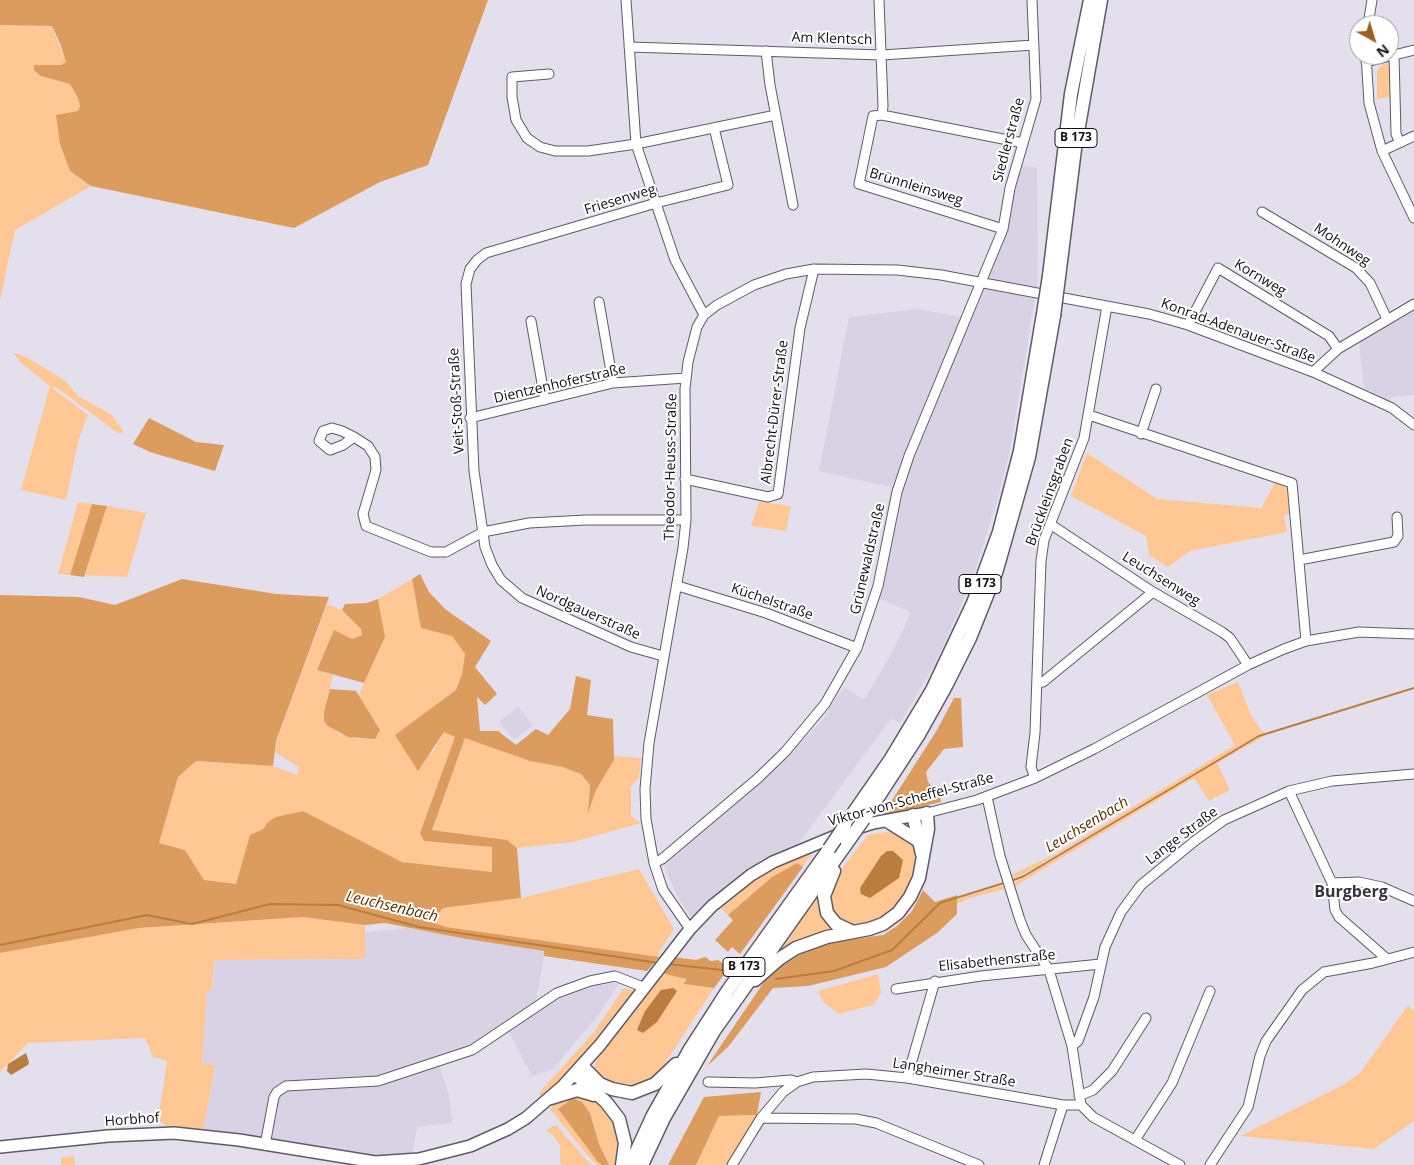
<!DOCTYPE html>
<meta charset="utf-8">
<style>
body{margin:0}
#map{position:relative;width:1414px;height:1165px;overflow:hidden;background:#e4dfec;font-family:"Open Sans",sans-serif}
canvas{display:block}
.north{position:absolute;left:1349px;top:15px;width:50px;height:50px;box-sizing:border-box;background:#fff;border:1px solid #a09fa1;border-radius:50%;rotate:141deg;font-size:14px;font-weight:700;line-height:20px;text-align:center;color:#121014}
.north::after{content:'';display:block;margin:auto;width:18px;height:22px;background:#9a601f;clip-path:polygon(50% 0,100% 100%,50% 72%,0 100%)}
</style>
<div id="map">
<canvas width="1414" height="1165"></canvas>
<div class="north">N</div>
</div>
<script>
const g = document.querySelector('canvas').getContext('2d');
g.lineJoin = 'round';
function fill(path, color) {
  g.fillStyle = color;
  g.fill(path, 'evenodd');
}
function shape(rows) {
  const path = new Path2D();
  for (const r of rows) {
    path.moveTo(r[0], r[1]);
    for (let i = 2; i < r.length; i += 2) path.lineTo(r[i], r[i + 1]);
  }
  return path;
}
function strokePath(path, color, width, dash) {
  g.strokeStyle = color;
  g.lineWidth = width;
  g.lineCap = dash ? 'butt' : 'round';
  g.setLineDash(dash || []);
  g.stroke(path);
}
function write(font, color, halo, rows, align = 'center') {
  g.font = font + ' "Open Sans",sans-serif';
  g.lineWidth = 4;
  g.setLineDash([]);
  g.textBaseline = 'middle';
  g.strokeStyle = halo;
  g.fillStyle = color;
  for (const [text, x, y, turn = 0] of rows) {
    g.save();
    g.translate(x, y);
    g.rotate((+turn || 0) * Math.PI / 180);
    g.textAlign = isNaN(turn) ? turn : align;
    if (halo) g.strokeText(text, 0, 0);
    g.fillText(text, 0, 0);
    g.restore();
  }
}
fill(shape([
 [1014,164,1037,168,1038,278,1010,450,998,497,975,571,955,620,933,667,900,723,891,719,798,844,778,853,732,882,691,917,678,897,663,864,752,789,790,754,823,719,844,687,864,700,894,649,911,612,871,595,891,487,819,471,849,317,918,309,962,317,1001,225],
 [1414,311,1414,395,1391,397,1391,402,1364,388,1359,342],
 [518,707,533,725,514,740,499,722],
 [407,928,545,951,536,999,545,1006,563,995,583,987,619,983,599,1014,553,1069,532,1076,505,1025,476,1044,437,1057,449,1096,452,1123,417,1127,412,1156,357,1155,300,1144,203,1131,215,1067,202,1063,207,989,213,989,214,960,365,959,365,932]
]), '#d9d2e5');
fill(shape([
 [0,25,52,26,66,62,61,65,55,66,41,76,70,84,78,98,80,106,78,111,56,115,70,171,91,186,15,230,0,300],
 [1390,63,1391,97,1377,99,1377,70,1382,64],
 [13,352,28,358,66,381,78,396,112,415,124,432,118,433,57,388,51,387,88,415,78,442,66,500,21,490,50,386,21,363],
 [1087,453,1157,499,1261,508,1275,483,1281,483,1287,489,1290,513,1284,515,1287,532,1190,551,1168,567,1149,555,1146,536,1071,496],
 [78,502,92,504,70,575,58,574],
 [759,502,791,506,786,531,751,526],
 [107,506,146,513,127,577,85,575],
 [412,579,421,628,453,636,465,654,462,674,456,690,395,735,431,755,444,732,455,737,420,833,425,841,492,847,492,872,402,862,303,811,268,822,263,829,250,835,236,884,204,880,185,850,159,843,178,777,196,761,273,766,297,775,299,767,275,752,276,742,327,604,342,610,361,629,362,635,352,639,334,631,317,670,333,675,324,712,324,721,340,734,358,739,380,729,358,696,385,637,378,599],
 [1238,682,1251,715,1262,731,1266,732,1029,871,1014,878,1011,875,1055,854,1235,745,1207,695],
 [1268,734,1217,763,1230,790,1209,801,1194,778,1015,886,1014,883,1259,737],
 [465,737,530,761,562,767,581,774,590,785,589,810,596,790,614,760,613,756,641,758,639,777,631,787,631,816,641,823,573,842,517,848,507,840,432,830],
 [891,831,900,833,910,841,915,848,916,856,912,881,898,906,878,921,856,927,836,918,829,905,831,886,838,873,868,835],
 [815,849,803,867,797,863,772,877,728,915,721,909,755,880,783,863],
 [639,869,674,929,659,952,659,957,446,927,432,922,443,908,521,898],
 [1004,885,1005,889,970,898,957,904,957,899],
 [819,895,840,930,782,951,780,950],
 [303,917,365,925,365,959,214,960,212,990,207,990,202,1063,215,1066,203,1131,169,1128,158,1120,167,1061,153,1057,145,1038,28,1043,0,1072,0,953,139,928],
 [660,972,686,979,684,984,714,988,652,1083,623,1089,597,1076,594,1067,598,1057],
 [878,974,881,992,878,999,872,1005,839,1014,823,1002,818,991],
 [626,988,635,992,587,1053,542,1099,539,1093,594,1032,623,989],
 [1408,1005,1414,1011,1414,1121,1374,1149,1240,1136,1343,1085,1360,1073],
 [582,1095,599,1102,608,1109,620,1135,617,1165,609,1165,599,1144,590,1113,558,1109,602,1165,597,1165,588,1156,550,1109,553,1105,567,1097],
 [757,1115,727,1165,696,1165,719,1116],
 [553,1126,557,1126,591,1165,562,1165,560,1162,560,1145,552,1134,546,1131],
 [74,1156,75,1165,61,1165,61,1158]
]), '#fec794');
fill(shape([
 [0,0,488,0,428,165,380,182,294,228,91,186,70,171,60,144,56,115,78,111,80,106,78,98,70,84,41,76,34,70,34,65,61,65,66,62,60,43,52,26,0,25],
 [149,418,196,442,224,445,215,471,150,452,133,444],
 [92,504,107,506,84,577,70,575],
 [420,574,429,592,445,609,491,641,475,667,497,694,485,705,477,697,480,731,498,731,516,745,536,729,548,735,570,709,576,676,591,680,587,715,613,719,614,760,596,790,588,813,590,785,581,774,562,767,530,761,465,738,432,830,507,840,517,848,521,898,443,908,432,922,446,927,659,957,647,971,544,956,544,951,461,938,385,923,365,925,303,917,139,928,0,953,0,595,79,597,115,605,182,579,276,594,329,597,276,741,273,766,196,761,178,777,159,843,185,850,204,880,236,884,250,835,263,829,268,822,276,817,303,811,402,862,492,872,492,847,424,841,420,833,455,737,444,732,418,771,395,735,456,690,462,674,465,654,452,636,421,628,412,579],
 [378,599,385,637,364,683,317,670,334,630,352,639,362,635,361,629,342,610,345,604,367,603],
 [330,689,356,691,380,730,375,739,348,737,328,726,324,721,324,712],
 [954,698,961,698,963,747,944,749,926,772,928,782,940,796,941,802,882,816,937,730],
 [797,863,803,867,740,954,732,947,728,952,715,940,733,920,728,915,772,877],
 [923,890,935,902,957,895,957,914,937,933,886,967,808,986,773,988,728,1047,707,1066,764,982,782,966,804,952,834,942,883,935,897,926,912,911],
 [674,957,696,960,705,957,711,961,718,960,729,968,714,988,684,984,686,979,662,973],
 [761,1092,757,1115,719,1116,696,1165,668,1165,704,1097],
 [573,1098,582,1102,590,1113,599,1144,609,1165,602,1165,598,1162,558,1109]
]), '#dc9c5d');
fill(shape([
 [887,851,893,851,903,860,899,878,870,898,861,894,860,888,881,856],
 [673,988,677,991,657,1022,643,1033,637,1030,645,1011,661,990],
 [26,1053,29,1062,28,1065,11,1075,7,1071,8,1064]
]), '#bb7d3d');
strokePath(shape([
 [1011,881,1024,876,1259,736,1414,688],
 [0,945,147,915,192,924,270,904,338,905,419,927,658,963],
 [668,964,722,970],
 [776,979,834,971,892,950,940,903,1004,883]
]), '#bb7d3d', 2);
const minor = shape([
 [626,0,636,144,675,260,704,315],
 [879,0,883,106,882,115,873,116,859,184,1003,229],
 [1368,25,1372,0],
 [629,47,882,55,1034,45],
 [766,51,770,85,793,205],
 [1366,55,1369,103,1382,151,1414,218],
 [1394,55,1396,134,1400,143],
 [1366,62,1414,50],
 [549,74,512,77,512,97,516,120,527,138,540,147,555,151,588,151,636,144,776,115],
 [882,115,1023,143],
 [1382,151,1414,136],
 [1262,212,1356,268,1370,283,1387,319],
 [599,302,613,383],
 [531,321,545,400],
 [1188,325,1218,268,1329,336,1338,349],
 [1313,372,1338,349,1414,304],
 [1089,415,1292,483,1306,641],
 [470,418,613,383,686,378],
 [1141,434,1156,389],
 [354,437,343,445,330,450,319,441,323,431,332,428,342,431,354,437,368,446,375,457,376,470,363,514,366,526,431,552,446,552,483,532,529,523,586,520,686,520],
 [685,479,768,497,778,494,800,328,814,269],
 [1050,524,1153,592,1222,632,1230,638,1248,665],
 [1299,560,1394,542,1398,536,1397,517],
 [678,586,766,613,857,648],
 [663,656,631,647,522,598,501,580,492,565,485,547,474,471,466,284,470,269,477,260,486,253,656,203,728,185,714,128],
 [1037,683,1043,682,1153,592],
 [1035,778,1031,767,1035,733,1041,561,1044,540,1084,438,1107,306],
 [1289,791,1332,883,1335,910,1339,917,1387,959],
 [987,797,1000,856,1020,920,1026,935,1049,970,1072,1046,1081,1105,1093,1117,1180,1165],
 [927,813,977,800,1035,778,1094,749,1248,665,1284,649,1306,641,1359,632,1414,634],
 [654,863,662,859,757,779,785,752,825,704,857,648,878,586,897,492,909,456,1003,229,1010,188,1036,99,1032,0],
 [1332,883,1359,882,1382,887,1414,901],
 [690,929,663,890,654,863,646,819,645,789,649,743,683,548,686,520,685,389,688,362,697,327,704,315,717,305,754,285,786,274,814,269,897,270,941,275,1149,314,1188,325,1313,372,1392,408,1414,425],
 [896,989,981,976,1101,964],
 [1072,1046,1078,1041,1094,997,1105,947,1121,912,1141,885,1196,840,1224,820,1289,791,1332,781,1414,774],
 [907,1078,935,981],
 [708,1082,755,1083,791,1080,797,1082,813,1077,866,1074,907,1078,1063,1105,1081,1105],
 [1079,1096,1093,1090,1112,1071,1146,1018],
 [761,1118,856,1119,876,1123,979,1165],
 [1135,1140,1172,1083,1210,991],
 [265,1145,274,1097,277,1092,286,1086,378,1081,472,1050,557,993,590,981,615,976,643,987],
 [732,1165,761,1118,783,1092,797,1082],
 [1044,1165,1063,1105],
 [1210,1165,1248,1107,1260,1056,1266,1041,1302,990,1324,972,1373,963,1414,952]
]);
const major = shape([
 [0,1147,108,1136,174,1133,239,1140,375,1162,419,1159,470,1146,508,1129,526,1118,563,1086,600,1045,690,929,712,906,751,875,773,862,845,832,873,823,927,813]
]);
const highway = shape([
 [1049,276,1071,94,1090,0],
 [1059,277,1075,149,1101,0],
 [913,815,922,854],
 [864,819,918,736,946,686,970,638,996,573,1029,457,1054,316],
 [887,821,917,840],
 [845,825,890,760,932,690,973,603,999,532,1020,451,1043,314],
 [834,871,824,896,827,913,836,924,853,932],
 [755,980,779,959,796,948,827,937,869,929,883,924,898,913,910,897,919,878,928,829,927,813],
 [582,1066,600,1084,612,1089,632,1093,655,1084,676,1064],
 [575,1074,606,1102,619,1119,625,1143,622,1165],
 [551,1098,577,1090,594,1095],
 [630,1165,652,1117,690,1049,728,990,829,849],
 [642,1165,664,1118,714,1031,847,843]
]);
strokePath(minor, '#5f5b65', 11);
strokePath(major, '#5f5b65', 14);
strokePath(highway, '#5f5b65', 15);
strokePath(minor, '#fff', 9);
strokePath(major, '#fff', 11);
strokePath(highway, '#fff', 12);
const highwayBridge = shape([
 [1043,314,1049,276],
 [1054,316,1059,277],
 [847,843,864,819],
 [829,849,845,825]
]);
strokePath(highwayBridge, '#5f5b65', 15, []);
strokePath(highwayBridge, '#fff', 12);
for (const [x, y, w] of [
 [1076,138,42],
 [980,584,42],
 [744,967,42]
]) {
  const box = new Path2D();
  box.roundRect(x - w / 2, y - 9.5, w, 19, 4);
  g.fillStyle = '#fff';
  g.fill(box);
  strokePath(box, '#121014', 1);
}
write('bold 12px', '#121014', null, [
 ["B 173",1076,138],
 ["B 173",980,584],
 ["B 173",744,967]
]);
write('14px', '#121014', '#fff', [
 ["Am Klentsch",832,39,2],
 ["Siedlerstraße",1009,140,-75],
 ["Brünnleinsweg",916,187,17],
 ["Friesenweg",620,200,-17],
 ["Mohnweg",1342,245,34],
 ["Kornweg",1260,278,31],
 ["Konrad-Adenauer-Straße",1238,331,20],
 ["Dientzenhoferstraße",560,384,-13],
 ["Veit-Stoß-Straße",457,401,-93],
 ["Albrecht-Dürer-Straße",775,412,-83],
 ["Theodor-Heuss-Straße",671,467,-89],
 ["Brückleinsgraben",1050,492,-70],
 ["Grünewaldstraße",868,559,-77],
 ["Leuchsenweg",1161,579,32],
 ["Küchelstraße",772,602,19],
 ["Nordgauerstraße",588,613,24],
 ["Viktor-von-Scheffel-Straße",911,800,-15],
 ["Lange Straße",1182,836,-37],
 ["Elisabethenstraße",997,961,-6],
 ["Langheimer Straße",954,1073,9],
 ["Horbhof",132,1120,-4]
]);
write('italic 15px', '#5c3300', '#fff', [
 ["Leuchsenbach",1087,825,-31],
 ["Leuchsenbach",392,907,13]
]);
write('bold 16px', '#37333d', '#fff', [
 ["Burgberg",1351,892]
]);
</script>
